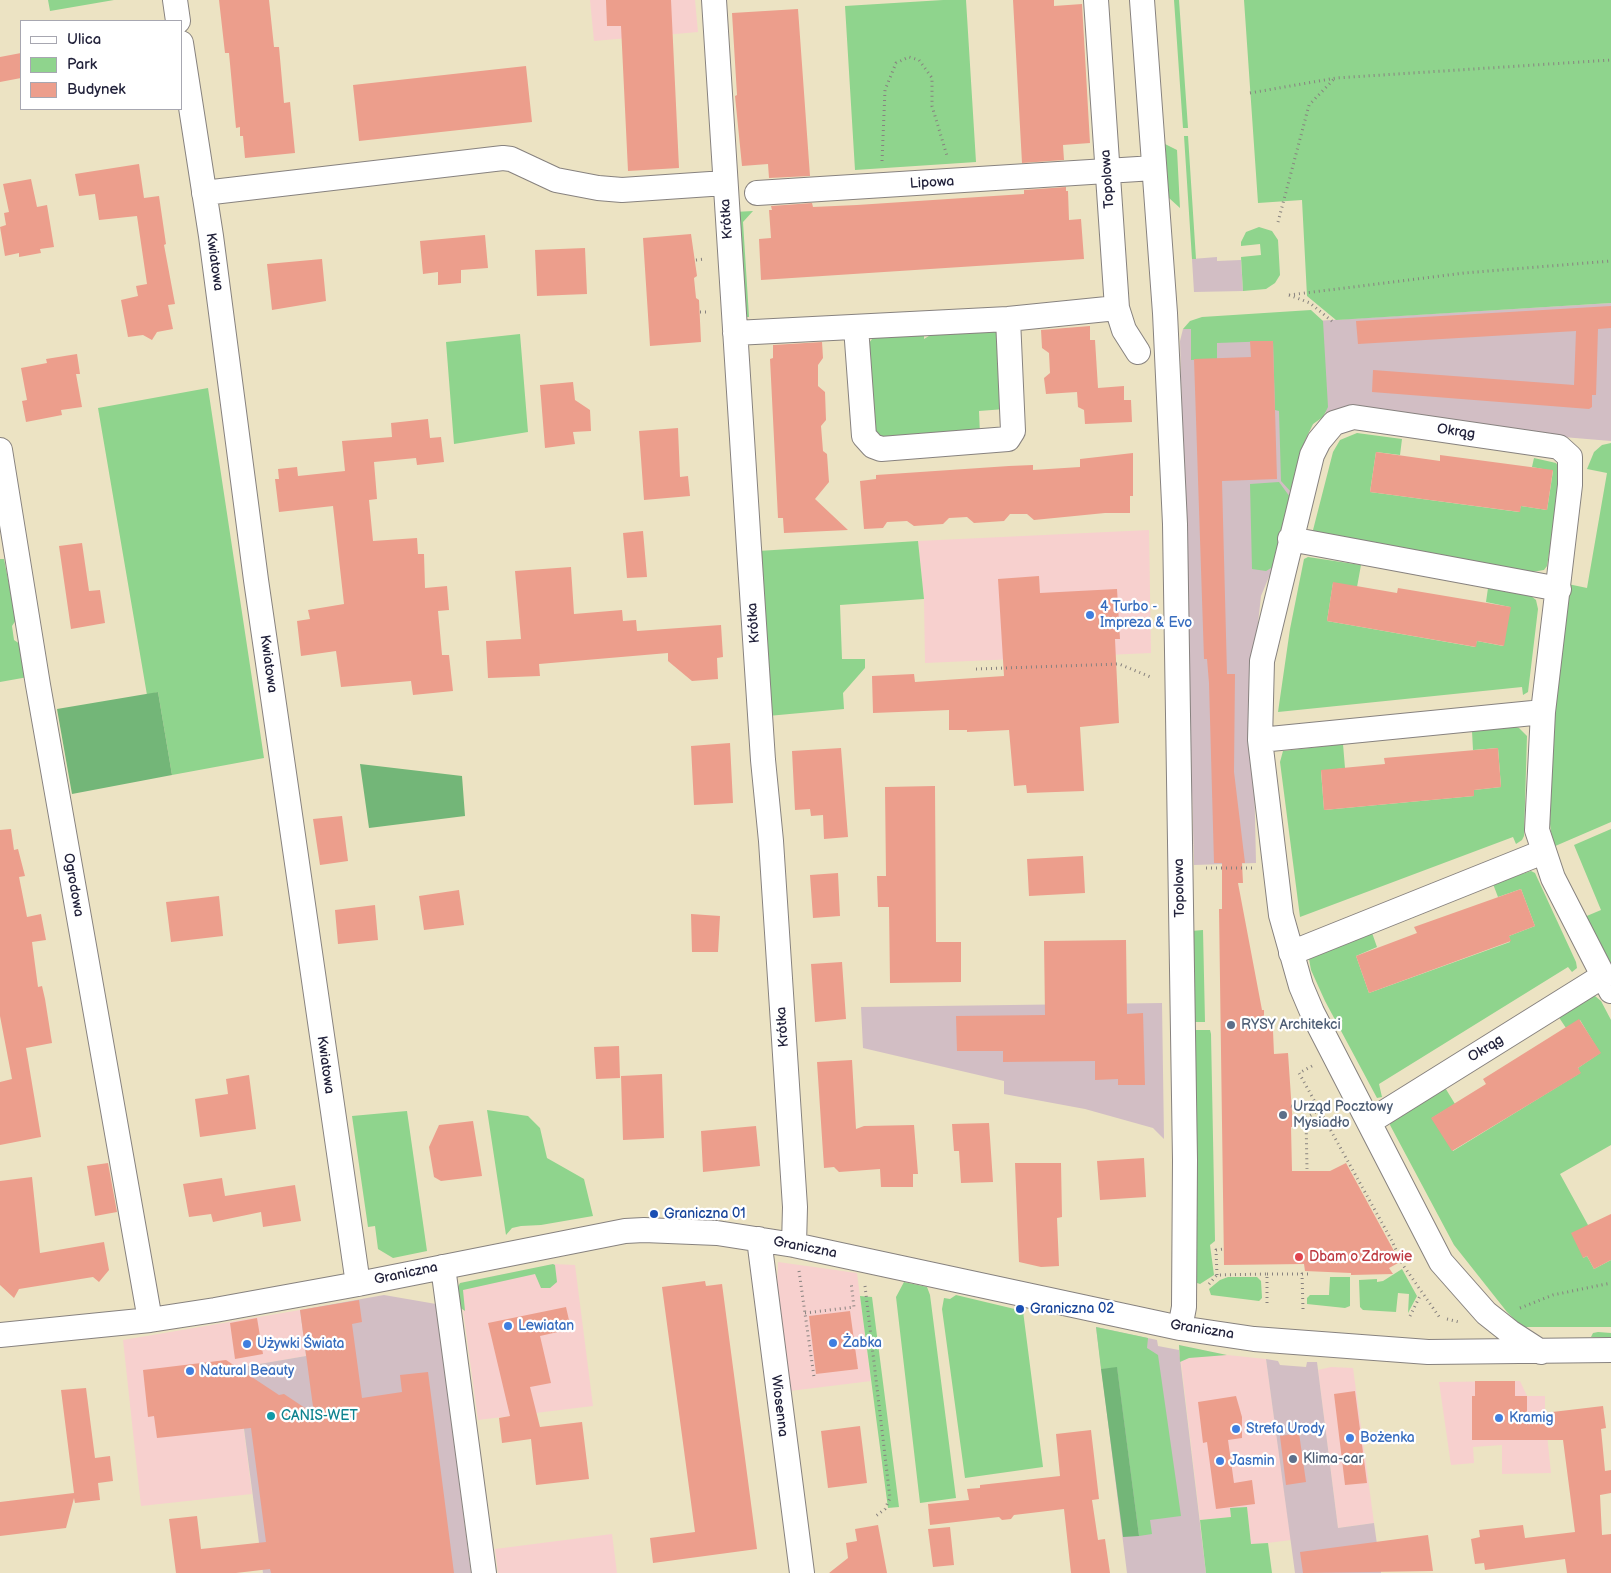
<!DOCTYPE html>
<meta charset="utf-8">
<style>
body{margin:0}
#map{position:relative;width:1611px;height:1573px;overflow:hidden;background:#ece3c3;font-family:"Balsamiq Sans",sans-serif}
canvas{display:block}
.legend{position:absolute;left:20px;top:20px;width:162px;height:90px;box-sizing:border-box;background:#fff;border:1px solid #a7a7b1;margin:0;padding:6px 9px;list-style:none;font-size:15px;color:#22223b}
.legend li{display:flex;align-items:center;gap:10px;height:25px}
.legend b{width:25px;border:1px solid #a7a7b1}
</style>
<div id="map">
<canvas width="1611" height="1573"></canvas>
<ul class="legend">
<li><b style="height:6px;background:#fff"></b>Ulica</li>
<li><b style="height:14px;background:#8fd48d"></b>Park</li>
<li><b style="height:14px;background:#ec9e8c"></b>Budynek</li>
</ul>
</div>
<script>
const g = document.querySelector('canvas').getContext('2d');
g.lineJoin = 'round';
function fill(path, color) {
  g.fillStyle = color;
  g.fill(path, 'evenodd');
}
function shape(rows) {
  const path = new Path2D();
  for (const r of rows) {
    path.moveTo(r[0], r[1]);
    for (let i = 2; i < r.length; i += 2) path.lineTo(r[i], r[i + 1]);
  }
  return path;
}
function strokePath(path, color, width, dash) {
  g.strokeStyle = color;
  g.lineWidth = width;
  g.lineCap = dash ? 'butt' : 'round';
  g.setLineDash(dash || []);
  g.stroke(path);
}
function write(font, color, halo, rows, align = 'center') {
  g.font = font + ' "Balsamiq Sans",sans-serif';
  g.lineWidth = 4.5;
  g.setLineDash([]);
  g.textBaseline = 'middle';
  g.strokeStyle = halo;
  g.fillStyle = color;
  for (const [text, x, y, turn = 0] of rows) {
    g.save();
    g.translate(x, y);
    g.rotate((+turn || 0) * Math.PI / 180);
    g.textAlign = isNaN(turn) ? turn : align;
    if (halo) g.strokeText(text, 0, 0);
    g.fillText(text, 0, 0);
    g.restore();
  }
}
fill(shape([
 [590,0,695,0,698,32,594,41],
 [1149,530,1151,653,925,663,924,599,918,541],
 [778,1262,857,1273,871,1381,790,1391,777,1287],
 [553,1264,575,1265,593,1406,478,1420,463,1310,459,1307,460,1283],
 [300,1310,306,1356,236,1368,252,1494,141,1506,123,1340],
 [1179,1345,1227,1355,1266,1359,1291,1540,1251,1545,1247,1507,1231,1517,1200,1520],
 [1331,1367,1353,1368,1374,1523,1338,1528,1318,1370],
 [1520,1381,1527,1396,1545,1396,1545,1415,1551,1473,1502,1474,1502,1445,1473,1447,1474,1463,1451,1465,1439,1382],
 [612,1534,617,1573,498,1573,495,1549]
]), '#f7d0ce');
fill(shape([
 [1217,257,1217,261,1241,260,1243,291,1194,292,1192,259],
 [1611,303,1611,441,1563,437,1347,407,1326,412,1313,424,1305,440,1273,567,1261,596,1252,678,1256,863,1194,865,1180,341,1183,329],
 [1162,1003,1164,1139,1153,1128,1085,1109,1004,1094,1004,1081,863,1048,861,1007],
 [384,1295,436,1304,471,1573,263,1573,236,1368,306,1356,300,1310],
 [1096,1327,1157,1340,1158,1346,1179,1350,1206,1573,1127,1573],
 [1266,1359,1278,1361,1280,1365,1306,1367,1307,1362,1317,1362,1338,1528,1374,1523,1381,1573,1295,1573]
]), '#d2bec4');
fill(shape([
 [48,0,114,0,50,11],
 [943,0,966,0,976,162,855,170,845,6],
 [1174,0,1179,0,1188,128,1183,128],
 [1244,0,1611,0,1611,303,1336,320,1307,296,1302,200,1258,203],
 [1184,136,1188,136,1196,259,1192,259],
 [1165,144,1177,150,1180,208,1169,198],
 [753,211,743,222,749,317,745,317,734,212],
 [1259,227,1272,231,1278,240,1280,275,1275,283,1266,289,1243,291,1241,257,1261,255,1260,244,1241,246,1241,242,1246,232],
 [1311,310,1323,321,1328,407,1323,417,1313,424,1305,440,1291,492,1281,481,1279,411,1275,410,1273,341,1217,343,1217,359,1191,360,1191,329,1183,329,1190,321,1202,317],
 [993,329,1000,333,1005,409,979,411,980,435,883,440,872,430,866,347,875,335,924,332,924,339,937,331],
 [520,334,528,432,454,444,446,342],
 [208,388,264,758,172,775,158,692,147,695,98,408],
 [1357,433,1402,439,1400,455,1376,452,1370,492,1519,512,1521,506,1547,510,1553,471,1532,467,1534,458,1556,463,1562,473,1547,566,1544,570,1532,572,1312,534,1333,452,1340,440],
 [1611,443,1611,822,1553,847,1550,824,1553,710,1568,584,1587,588,1607,473,1587,469,1594,452,1602,445],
 [1279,482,1290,497,1273,567,1266,571,1252,569,1250,484],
 [918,541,924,599,840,605,842,659,865,659,865,668,843,693,844,709,768,716,758,551],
 [1308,557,1361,565,1357,587,1333,583,1327,621,1475,647,1477,641,1503,646,1510,607,1486,602,1488,588,1531,596,1536,600,1538,609,1528,692,1523,695,1522,687,1278,712,1290,629,1304,559],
 [0,559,4,559,16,620,12,626,14,640,20,644,28,677,0,682],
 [1513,726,1519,728,1527,736,1524,836,1522,840,1516,844,1513,837,1300,917,1280,762,1283,751,1343,744,1345,768,1321,771,1324,810,1474,796,1474,790,1501,787,1498,748,1473,750,1472,731],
 [1611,829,1611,971,1582,918,1601,910,1574,845],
 [1531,871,1535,873,1576,962,1577,968,1572,972,1568,967,1379,1084,1382,1097,1377,1098,1325,1001,1311,970,1309,959,1312,953,1371,930,1377,947,1356,956,1369,993,1510,942,1509,936,1535,926,1521,889,1498,897,1493,884],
 [1203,930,1205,1022,1193,1022,1191,931],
 [1589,996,1595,996,1601,1001,1611,1020,1611,1145,1560,1174,1588,1225,1583,1258,1587,1256,1594,1269,1611,1260,1611,1327,1522,1327,1507,1312,1454,1245,1390,1125,1391,1120,1444,1086,1455,1104,1432,1118,1453,1151,1580,1073,1578,1068,1600,1053,1580,1020,1566,1028,1558,1016],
 [1194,1030,1210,1030,1211,1034,1215,1241,1210,1245,1214,1275,1200,1284,1197,1283],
 [487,1110,528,1116,540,1128,547,1158,584,1179,593,1216,541,1225,521,1226,512,1228,506,1235],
 [407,1111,427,1251,393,1258,378,1249,375,1226,368,1227,352,1116],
 [553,1264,555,1265,557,1282,550,1288,541,1288,535,1274,463,1290,465,1311,459,1307,458,1287,460,1283],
 [1402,1269,1417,1296,1408,1313,1409,1294,1398,1293,1396,1312,1363,1310,1360,1307,1359,1280,1377,1279,1377,1282,1383,1281],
 [1228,1277,1257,1277,1261,1281,1262,1298,1259,1301,1211,1295,1209,1289,1220,1280],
 [1330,1277,1350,1277,1350,1306,1345,1308,1307,1304,1307,1298,1310,1295,1329,1295],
 [904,1282,927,1287,930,1295,956,1498,920,1503,896,1297],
 [956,1295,1023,1311,1043,1467,965,1478,942,1309,944,1298,950,1299],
 [860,1296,872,1297,899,1507,888,1508],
 [1096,1327,1148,1338,1147,1348,1158,1355,1181,1516,1150,1520,1152,1534,1139,1536,1117,1368,1101,1369],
 [1598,1332,1611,1333,1611,1338,1591,1337,1593,1333],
 [1179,1345,1227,1355,1189,1358,1180,1362],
 [1247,1507,1251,1544,1268,1543,1272,1573,1206,1573,1200,1520,1231,1517,1230,1508]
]), '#8fd48d');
fill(shape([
 [158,692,172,775,72,794,57,709],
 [360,764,462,776,465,816,369,828],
 [1117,1367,1139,1536,1123,1537,1121,1521,1101,1369]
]), '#73b678');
fill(shape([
 [219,0,269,0,274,47,279,47,284,103,290,102,295,153,245,158,243,136,240,136,240,127,236,128,229,53,225,53],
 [606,0,671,0,679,168,628,171,621,26,607,26],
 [1013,0,1054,0,1054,6,1082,4,1090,143,1063,145,1064,160,1022,163],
 [798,9,810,176,769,178,768,164,742,166,735,96,737,95,732,13],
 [21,53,21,78,0,82,0,57],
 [526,66,532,122,359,141,353,85],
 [139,164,144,198,159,196,166,244,164,245,175,304,168,305,173,329,157,332,152,340,143,335,128,337,121,300,138,296,136,286,147,284,137,216,99,220,95,194,79,196,75,174],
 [31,179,37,207,47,205,54,247,40,249,41,253,19,257,19,253,5,256,0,227,6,225,4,213,9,212,3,184],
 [1066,187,1066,191,1068,191,1069,220,1081,219,1084,259,761,280,759,239,771,238,769,210,772,210,771,206,812,203,813,207,857,205,1024,194,1024,190],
 [691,234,697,276,694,278,696,298,699,300,701,342,650,346,643,238],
 [485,235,488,268,461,270,461,283,438,285,438,272,423,274,420,241],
 [585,248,587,294,537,296,535,250],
 [322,259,326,301,272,310,267,264],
 [1611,306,1611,328,1598,329,1596,395,1592,395,1592,407,1589,409,1372,392,1373,370,1574,385,1576,331,1358,344,1356,321],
 [1090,326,1090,340,1095,340,1098,388,1124,386,1124,400,1131,400,1132,422,1085,424,1084,410,1078,407,1077,392,1046,394,1044,378,1050,373,1049,353,1042,348,1041,330],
 [1250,341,1273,341,1277,479,1222,481,1227,674,1235,674,1234,772,1245,863,1242,863,1243,883,1238,883,1262,1010,1264,1010,1264,1021,1269,1021,1270,1031,1273,1031,1274,1054,1288,1053,1293,1127,1291,1127,1292,1171,1330,1171,1346,1163,1400,1262,1389,1268,1393,1274,1351,1275,1351,1273,1305,1271,1304,1264,1224,1265,1219,909,1222,909,1222,863,1214,863,1209,683,1207,659,1204,659,1194,359,1251,357],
 [822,342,823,358,818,365,818,386,825,392,826,420,821,426,823,451,827,454,829,482,815,499,848,530,784,533,783,518,778,518,770,359,773,358,773,345],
 [77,354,80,374,76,374,82,407,61,410,62,415,26,422,22,401,27,400,21,368,47,363,46,359],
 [573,382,575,400,590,410,591,431,573,432,575,444,545,448,540,385],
 [428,419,430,438,441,437,444,462,417,465,416,458,374,462,377,499,369,500,373,541,417,538,418,554,424,554,425,588,447,586,449,610,438,611,442,655,449,655,453,691,413,695,411,681,341,687,336,651,301,656,297,621,310,619,308,610,344,604,333,506,279,512,275,479,279,479,278,469,297,467,298,476,345,471,342,441,392,437,391,423],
 [678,428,680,477,688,476,690,496,644,500,639,431],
 [1376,452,1440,461,1440,455,1553,470,1547,510,1521,506,1520,512,1370,492],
 [1133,453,1133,496,1130,496,1130,513,1105,513,1034,520,1027,514,1010,514,1004,521,974,523,967,517,949,518,943,524,914,526,907,521,887,522,883,528,864,529,860,481,876,479,876,475,1009,466,1033,465,1033,470,1080,467,1080,459],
 [643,531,647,577,627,578,623,533],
 [82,543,89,591,100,590,105,623,71,629,59,546],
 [571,567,574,614,622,610,623,621,636,620,637,631,721,625,723,657,717,658,718,679,692,681,668,661,668,653,539,664,540,676,488,678,486,641,521,639,515,571],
 [1039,576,1040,593,1117,589,1120,639,1115,639,1119,723,1080,727,1084,791,1027,793,1026,785,1014,786,1009,730,967,732,967,730,949,730,949,710,873,713,872,676,914,674,915,682,1004,676,998,579],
 [1333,582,1397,593,1398,588,1511,607,1504,646,1477,641,1476,647,1327,621],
 [730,743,733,803,694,805,691,746],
 [841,748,848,837,824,839,823,815,811,816,810,809,795,810,792,751],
 [1498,748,1501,787,1474,790,1474,796,1324,810,1321,770,1385,764,1384,758],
 [935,786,936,942,961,942,961,982,890,983,889,907,878,907,877,876,886,876,885,787],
 [342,816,348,861,320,865,313,819],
 [11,829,14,850,18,849,25,876,19,877,27,917,41,914,46,940,32,942,38,987,42,986,45,999,52,1043,26,1048,41,1137,0,1145,0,1082,12,1079,0,1016,0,830],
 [1083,856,1085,893,1029,896,1027,859],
 [838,873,840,916,813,918,810,875],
 [1521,889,1535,926,1509,936,1511,941,1369,993,1356,956,1417,933,1414,927],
 [459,890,464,925,424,930,419,896],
 [219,896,223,936,171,942,166,902],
 [375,905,378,940,338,944,335,910],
 [691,914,720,916,718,952,692,952],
 [1126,940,1127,1014,1143,1013,1145,1085,1118,1085,1118,1079,1095,1080,1095,1061,1003,1062,1003,1051,957,1051,956,1016,1045,1015,1044,941],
 [842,962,846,1019,815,1022,811,964],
 [1579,1019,1601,1053,1578,1068,1581,1073,1452,1151,1431,1118,1486,1084,1483,1079],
 [619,1046,620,1078,596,1079,594,1047],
 [852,1060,856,1129,864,1126,914,1125,918,1174,913,1174,913,1187,881,1187,880,1169,839,1172,834,1167,824,1168,817,1062],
 [662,1074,664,1138,623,1140,621,1076],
 [249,1075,256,1129,200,1137,195,1099,228,1094,226,1079],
 [473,1121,482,1176,441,1181,434,1177,429,1147,439,1125],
 [989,1123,993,1182,961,1183,959,1151,954,1151,952,1124],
 [756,1126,760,1166,703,1172,701,1131],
 [1144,1158,1146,1197,1100,1200,1097,1161],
 [108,1163,117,1212,95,1216,87,1166],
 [1015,1163,1061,1163,1062,1217,1057,1218,1059,1266,1041,1267,1019,1262],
 [32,1177,40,1253,104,1242,109,1270,99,1282,93,1277,19,1289,14,1298,0,1285,0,1181],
 [222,1178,225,1196,295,1185,301,1221,263,1227,261,1212,213,1222,211,1214,189,1217,183,1184],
 [1611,1214,1611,1260,1594,1269,1587,1256,1583,1258,1571,1233],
 [705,1281,706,1286,722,1284,757,1549,653,1563,650,1538,695,1532,662,1287],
 [359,1300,362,1322,352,1324,362,1398,402,1392,400,1375,428,1372,454,1573,271,1573,270,1569,236,1573,176,1573,169,1519,197,1516,201,1549,266,1542,251,1428,157,1438,154,1416,148,1417,143,1370,226,1360,279,1395,284,1394,314,1414,300,1310],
 [566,1307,571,1329,540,1336,551,1383,530,1387,540,1427,582,1422,589,1479,536,1485,531,1439,502,1443,499,1418,510,1416,488,1323],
 [850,1311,858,1369,816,1374,809,1316],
 [257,1318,263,1354,235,1359,230,1323],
 [1475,1381,1515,1381,1515,1396,1527,1396,1527,1415,1603,1406,1606,1428,1601,1429,1605,1471,1611,1470,1611,1493,1600,1495,1602,1535,1611,1534,1611,1573,1567,1573,1565,1559,1485,1570,1484,1563,1475,1564,1471,1539,1480,1537,1479,1530,1523,1525,1525,1538,1575,1532,1563,1440,1472,1440,1472,1396,1475,1396],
 [86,1388,95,1458,110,1456,113,1481,98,1483,100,1500,75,1503,74,1498,66,1528,0,1536,0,1502,74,1493,61,1390],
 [1355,1391,1367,1483,1345,1485,1334,1394],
 [1236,1396,1242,1417,1242,1438,1228,1440,1234,1483,1252,1480,1255,1504,1216,1509,1207,1442,1203,1443,1198,1402],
 [860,1426,867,1483,828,1488,821,1431],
 [1091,1430,1099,1499,1092,1500,1098,1540,1105,1539,1110,1573,1071,1573,1064,1509,1014,1515,1011,1519,1002,1520,999,1517,930,1525,928,1504,969,1500,967,1489,980,1488,980,1485,1060,1476,1056,1434],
 [1299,1433,1306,1482,1286,1485,1280,1436],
 [878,1525,887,1573,829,1573,848,1558,846,1543,857,1541,855,1529],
 [950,1527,954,1565,933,1567,928,1529],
 [1428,1535,1433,1571,1303,1573,1300,1552]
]), '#ec9e8c');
const minor = shape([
 [175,0,178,21],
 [714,0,749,548,763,760,771,841,795,1207,794,1245],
 [1096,0,1117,308,1124,330,1138,352],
 [1142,0,1165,313,1175,524,1185,1160,1184,1307,1180,1328],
 [181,43,211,236,256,580,358,1284],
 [204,193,503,158,511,159,556,180,598,188,622,190,725,183],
 [757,193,1154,168],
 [856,327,864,436,873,446,881,449,1008,439,1013,431,1008,319],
 [735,333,1008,319,1117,308],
 [0,450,38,685,150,1320],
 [1290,539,1559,589],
 [1260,740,1543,712],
 [1291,953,1543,852],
 [1369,1122,1603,976],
 [759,1239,802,1573],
 [443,1267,484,1573],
 [0,1335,150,1320,215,1310,358,1284,625,1231,644,1230,717,1233,794,1245,1180,1328,1254,1339,1428,1352,1611,1350],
 [1541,1352,1510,1332,1486,1313,1441,1262,1312,1012,1301,986,1281,915,1260,740,1262,661,1312,455,1319,441,1334,423,1353,417,1559,447,1570,457,1570,485,1543,712,1537,830,1553,878,1611,991]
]);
strokePath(minor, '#87827f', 26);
strokePath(shape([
 [1250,93,1336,78,1611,60],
 [882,161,885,90,896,63,909,57,919,60,932,78,932,106,947,156],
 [1278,222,1309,105,1335,78],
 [696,260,705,259],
 [1289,295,1464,273,1611,261],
 [1289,295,1310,303,1333,322],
 [700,312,709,312],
 [976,669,1119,664,1153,678],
 [1206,868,1252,868],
 [1312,1066,1299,1073,1392,1241,1403,1265,1440,1318],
 [1291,1106,1295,1107,1306,1118,1307,1169],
 [1306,1118,1319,1110],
 [799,1271,814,1377],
 [1267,1274,1302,1274],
 [1217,1275,1216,1250,1224,1249],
 [1209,1284,1217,1275,1267,1274,1267,1305],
 [865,1286,890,1498,885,1509,876,1516],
 [1520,1308,1553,1295,1611,1283],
 [1303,1309,1302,1274,1308,1274],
 [805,1313,854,1307,851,1282],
 [1410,1316,1421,1294],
 [1447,1319,1459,1322]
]), '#87827f', 3, [1, 4]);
strokePath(minor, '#fff', 24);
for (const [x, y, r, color] of [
 [1090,615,5,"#3f7fe0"],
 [1231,1025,5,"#5c6f8a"],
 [1283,1115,5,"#5c6f8a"],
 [654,1214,5,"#1a4fb4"],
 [1299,1257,5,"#e0444e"],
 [1020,1309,5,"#1a4fb4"],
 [508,1326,5,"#3f7fe0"],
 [833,1343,5,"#3f7fe0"],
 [247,1344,5,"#3f7fe0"],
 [190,1371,5,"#3f7fe0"],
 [271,1416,5,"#0f9aa8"],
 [1499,1418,5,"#3f7fe0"],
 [1236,1429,5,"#3f7fe0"],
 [1350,1438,5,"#3f7fe0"],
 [1293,1459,5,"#5c6f8a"],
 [1220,1461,5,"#3f7fe0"]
]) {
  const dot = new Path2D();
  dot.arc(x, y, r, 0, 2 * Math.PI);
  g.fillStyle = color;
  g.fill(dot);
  strokePath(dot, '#fff', 2);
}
write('14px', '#22223b', '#fff', [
 ["Topolowa",1108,179,-94],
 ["Lipowa",932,183,-3],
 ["Krótka",727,219,-94],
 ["Kwiatowa",214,262,82],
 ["Okrąg",1456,432,8],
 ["Krótka",754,623,-94],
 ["Kwiatowa",268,664,82],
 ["Ogrodowa",73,885,80],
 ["Topolowa",1180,888,-91],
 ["Krótka",783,1027,-94],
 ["Okrąg",1486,1049,-32],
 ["Kwiatowa",325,1065,82],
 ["Graniczna",805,1248,11],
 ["Graniczna",406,1274,-12],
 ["Graniczna",1202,1330,9],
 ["Wiosenna",779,1406,83]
]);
write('14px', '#366cbe', '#fff', [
 ["4 Turbo -",1100,607],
 ["Impreza & Evo",1100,623],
 ["Lewiatan",518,1326],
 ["Żabka",843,1343],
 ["Używki Świata",257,1344],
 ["Natural Beauty",200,1371],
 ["Kramig",1509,1418],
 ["Strefa Urody",1246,1429],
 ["Bożenka",1360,1438],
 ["Jasmin",1230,1461]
], 'left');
write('14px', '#4e5e75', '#fff', [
 ["RYSY Architekci",1241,1025],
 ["Urząd Pocztowy",1293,1107],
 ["Mysiadło",1293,1123],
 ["Klima-car",1303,1459]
], 'left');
write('14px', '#164399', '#fff', [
 ["Graniczna 01",664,1214],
 ["Graniczna 02",1030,1309]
], 'left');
write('14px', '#be3a42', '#fff', [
 ["Dbam o Zdrowie",1309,1257]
], 'left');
write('14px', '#0d838f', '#fff', [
 ["CANIS-WET",281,1416]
], 'left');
</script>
